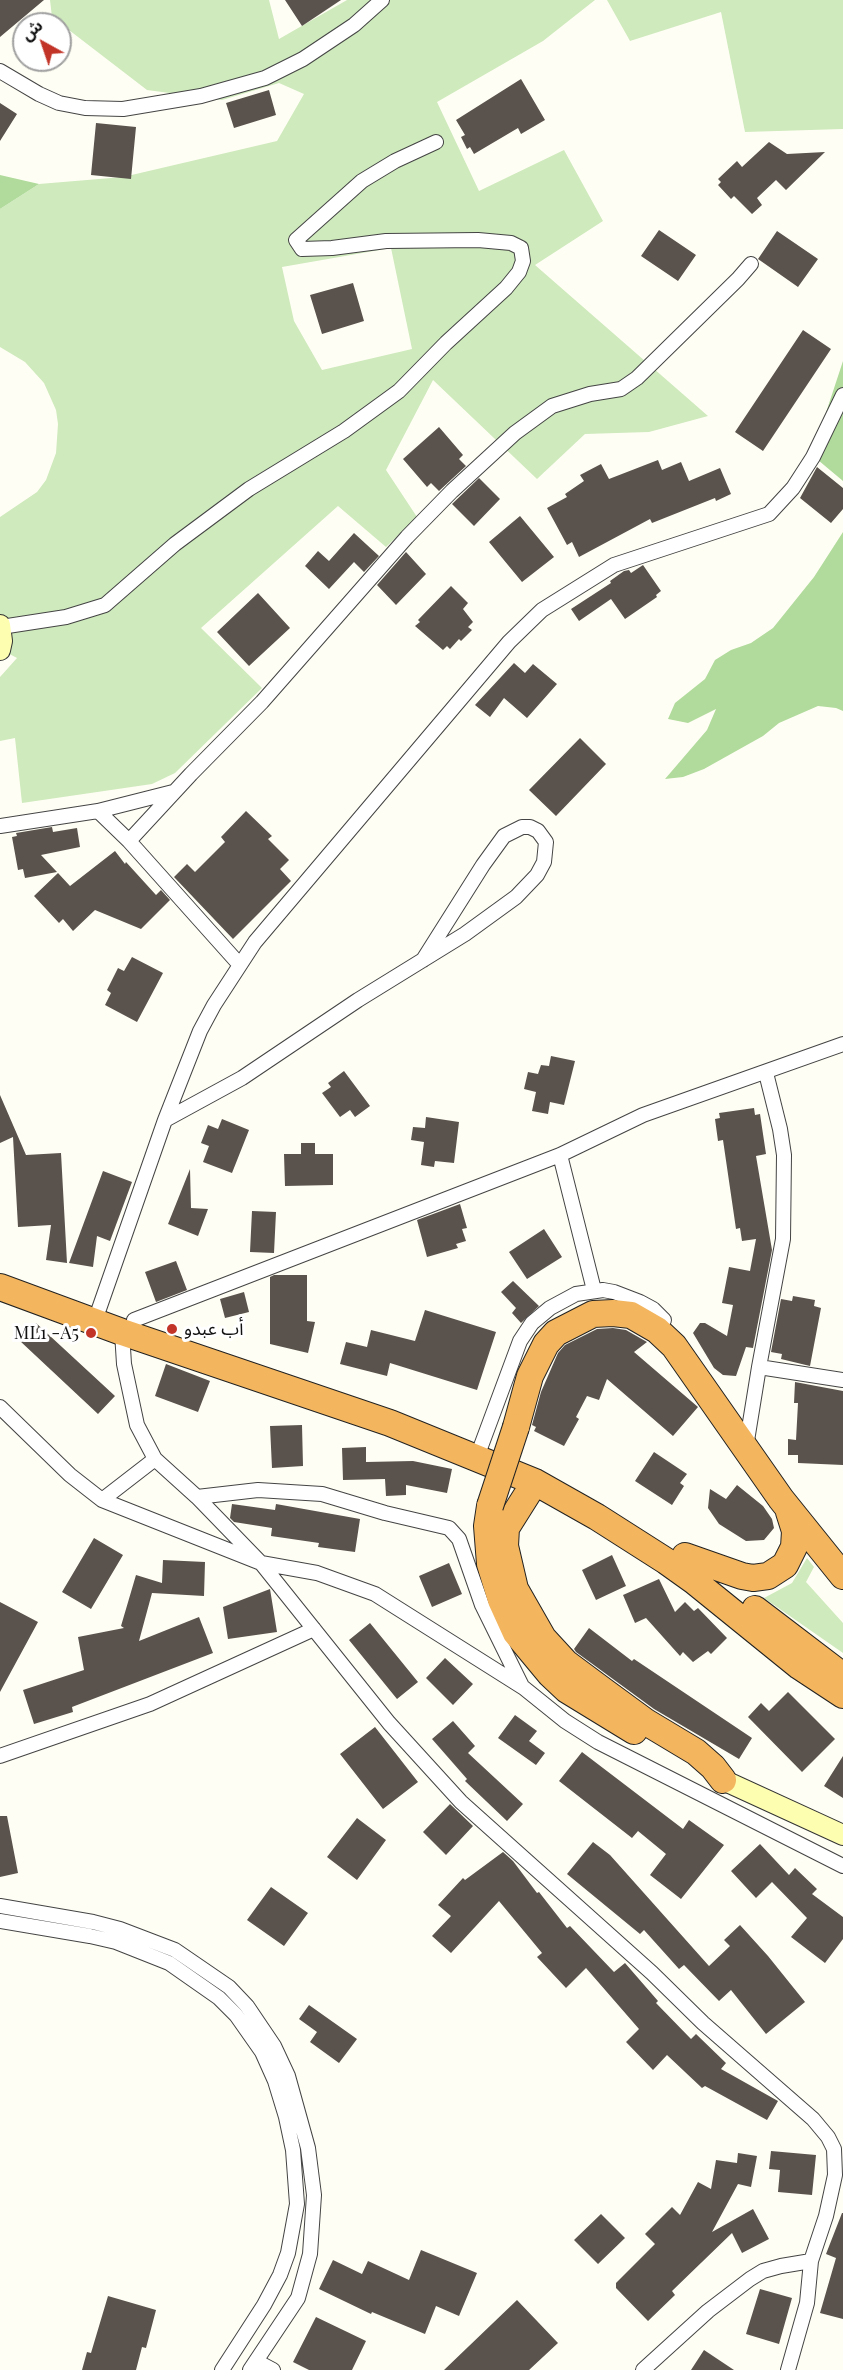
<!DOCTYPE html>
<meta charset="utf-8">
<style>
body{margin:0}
#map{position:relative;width:843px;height:2370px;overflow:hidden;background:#fffef4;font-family:"Playfair Display","Noto Sans Arabic",serif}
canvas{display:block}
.north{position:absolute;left:12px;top:12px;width:60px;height:60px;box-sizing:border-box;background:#fff;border:2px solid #a0a0a0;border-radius:50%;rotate:320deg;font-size:16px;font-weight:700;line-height:24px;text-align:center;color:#111}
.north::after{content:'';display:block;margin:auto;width:21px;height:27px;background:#c23428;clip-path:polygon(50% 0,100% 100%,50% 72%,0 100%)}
</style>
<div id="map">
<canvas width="843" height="2370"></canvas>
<div class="north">ش</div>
</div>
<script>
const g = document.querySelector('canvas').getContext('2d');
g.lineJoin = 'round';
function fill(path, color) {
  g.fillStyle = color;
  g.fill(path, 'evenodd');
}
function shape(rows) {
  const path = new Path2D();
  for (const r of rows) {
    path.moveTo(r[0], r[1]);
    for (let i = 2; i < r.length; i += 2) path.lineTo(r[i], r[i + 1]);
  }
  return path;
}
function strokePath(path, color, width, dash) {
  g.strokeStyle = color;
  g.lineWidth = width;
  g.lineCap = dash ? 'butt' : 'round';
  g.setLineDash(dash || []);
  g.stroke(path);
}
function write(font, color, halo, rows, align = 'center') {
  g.font = font + ' "Playfair Display","Noto Sans Arabic",serif';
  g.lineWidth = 6;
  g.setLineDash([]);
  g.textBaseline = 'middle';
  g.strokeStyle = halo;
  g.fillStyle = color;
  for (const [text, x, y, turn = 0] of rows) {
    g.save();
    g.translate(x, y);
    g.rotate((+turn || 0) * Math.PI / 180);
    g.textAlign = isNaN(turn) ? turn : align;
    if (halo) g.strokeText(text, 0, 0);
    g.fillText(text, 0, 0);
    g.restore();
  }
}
fill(shape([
 [50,0,269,0,279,39,347,0,595,0,543,41,437,102,479,191,564,150,603,221,535,265,708,416,649,432,585,434,537,479,433,380,386,470,417,517,386,547,338,506,201,628,262,688,175,773,152,784,22,803,15,738,0,741,0,677,17,658,0,649,0,517,37,492,46,480,56,453,58,424,56,410,44,383,25,362,0,347,0,209,39,184,123,177,277,141,304,94,279,83,222,100,147,90,52,17],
 [391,248,412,349,322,370,294,321,282,267],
 [607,0,843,0,843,129,745,132,721,12,630,41],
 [807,1558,814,1567,806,1582,843,1623,843,1653,764,1598,792,1583]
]), '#cfeabd');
fill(shape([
 [0,175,39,184,0,209],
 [843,361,843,481,812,455],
 [843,532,843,711,836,708,818,706,779,723,763,736,704,769,683,777,665,779,707,730,716,709,688,723,668,719,675,703,705,679,715,660,731,650,751,643,773,628,814,577]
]), '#b1db9c');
fill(shape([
 [0,0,44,0,0,37],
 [285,0,341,0,302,26],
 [521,79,545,120,521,134,518,128,474,154,470,147,467,149,461,137,465,135,456,120],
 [269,90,276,115,234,128,226,103],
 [0,103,17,114,0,141],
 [96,123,136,127,131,179,91,175],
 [769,142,787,154,825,152,786,190,776,180,757,198,762,205,752,214,734,196,731,199,718,185,721,182,718,179,737,161,742,167],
 [659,230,696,255,678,281,641,256],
 [777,231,818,259,798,287,758,259],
 [353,283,364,321,322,334,310,295],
 [803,330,831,349,763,451,735,432],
 [439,427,463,455,459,459,466,466,439,491,431,483,427,487,403,459],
 [658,460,662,470,681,462,689,481,720,468,731,494,716,501,715,498,652,523,650,519,579,557,572,542,567,545,547,508,567,497,565,494,584,481,580,475,601,464,609,479],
 [817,467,843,488,843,509,831,523,800,498],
 [479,478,500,499,474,526,452,504],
 [520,516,554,557,522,582,489,542],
 [354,533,379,556,364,572,354,562,329,589,305,566,318,551,329,561],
 [406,552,426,574,396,605,377,585],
 [643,565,661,591,656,595,657,597,625,619,611,599,579,621,571,609,611,583,610,581,624,571,629,570,631,573],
 [451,586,468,603,463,609,473,622,468,627,472,630,461,641,459,639,450,649,447,646,443,650,415,626,420,622,418,620],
 [258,593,290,628,249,666,217,632],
 [514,663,525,673,533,664,557,684,527,718,504,698,490,717,475,705],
 [580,738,606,764,556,816,529,790],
 [246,811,272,836,268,839,289,860,280,869,291,881,233,939,174,877,187,864,195,872,225,842,221,837],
 [52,827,53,832,77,828,80,847,41,855,57,872,25,878,23,869,18,870,12,837,17,836,16,833],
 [115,851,125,864,126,862,156,895,161,890,170,900,141,929,95,910,73,931,63,919,59,923,34,896,58,873,70,886],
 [132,957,163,973,137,1022,105,1005,111,993,107,990,118,968,124,971],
 [551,1056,575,1061,564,1105,550,1102,548,1114,532,1111,536,1092,524,1089,528,1072,538,1074,541,1065,549,1066],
 [344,1071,370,1106,355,1117,350,1110,340,1117,322,1093,331,1087,328,1083],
 [0,1095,26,1155,61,1153,67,1263,46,1260,51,1225,18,1227,13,1137,0,1143],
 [754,1108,755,1115,760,1114,766,1154,756,1156,772,1250,753,1348,746,1347,736,1376,723,1375,714,1368,693,1333,700,1323,705,1323,727,1336,733,1305,722,1303,729,1267,750,1271,756,1239,742,1241,740,1228,736,1229,723,1140,718,1141,715,1119,720,1118,719,1113],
 [426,1117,459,1122,454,1163,435,1161,434,1167,421,1165,424,1142,411,1140,413,1127,425,1128],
 [222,1119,249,1130,232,1173,203,1162,209,1146,201,1143,208,1125,218,1129],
 [301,1143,315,1143,315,1154,333,1154,333,1185,285,1186,284,1154,301,1154],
 [190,1169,191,1208,208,1209,198,1236,168,1224],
 [103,1171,132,1182,110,1241,97,1236,93,1267,69,1263],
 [460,1204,467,1228,462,1229,466,1241,456,1244,458,1248,427,1257,417,1220],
 [252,1211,276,1212,274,1253,250,1252],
 [544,1229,562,1257,527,1279,509,1252],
 [176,1261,187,1290,156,1302,145,1272],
 [274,1275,307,1275,307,1321,315,1322,308,1353,270,1344,270,1277],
 [513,1281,539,1306,521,1323,512,1313,516,1308,501,1292],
 [244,1292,249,1312,225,1318,220,1299],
 [793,1296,815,1300,814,1306,821,1308,810,1366,781,1359,782,1354,771,1352,781,1299,792,1301],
 [425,1310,496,1332,477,1390,390,1363,387,1376,340,1364,346,1342,367,1347,371,1330,415,1341],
 [36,1323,115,1396,98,1414,20,1341],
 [613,1328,626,1330,647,1342,634,1352,698,1407,673,1436,607,1379,599,1400,587,1396,576,1417,579,1419,564,1446,534,1431,536,1427,532,1425,541,1392,558,1353,565,1345,597,1329],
 [166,1364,210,1381,198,1412,155,1396],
 [795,1382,843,1391,843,1465,798,1463,798,1455,788,1455,788,1439,796,1440,798,1403,794,1403],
 [302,1425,303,1466,272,1468,270,1426],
 [366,1447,366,1462,413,1461,452,1469,447,1493,406,1485,406,1495,386,1496,385,1479,343,1480,342,1448],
 [654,1452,687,1474,680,1483,684,1486,672,1505,635,1481],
 [737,1485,763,1506,772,1519,774,1528,764,1540,746,1541,719,1524,708,1508,710,1489,726,1499],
 [232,1504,275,1510,276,1504,360,1519,355,1552,318,1547,319,1543,271,1536,272,1528,234,1522,230,1518],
 [94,1538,123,1555,91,1609,62,1592],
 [612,1555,626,1586,596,1600,582,1570],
 [163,1560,205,1562,204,1596,152,1593,139,1641,199,1617,213,1653,72,1707,73,1712,34,1724,23,1690,84,1670,78,1637,124,1628,121,1626,136,1575,162,1583],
 [449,1563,462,1594,432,1607,419,1576],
 [659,1579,675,1612,685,1602,694,1611,698,1608,727,1638,711,1654,708,1651,693,1662,683,1652,680,1656,646,1618,635,1623,623,1595],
 [270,1589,277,1632,228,1639,223,1607],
 [0,1602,38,1622,0,1692],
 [370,1623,418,1682,397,1699,349,1640],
 [589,1628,632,1661,634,1659,752,1738,739,1759,654,1709,576,1652,574,1649],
 [445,1658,473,1684,453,1705,426,1678],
 [788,1692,835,1739,802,1772,748,1717,761,1703,769,1711],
 [515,1715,537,1731,529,1741,545,1753,536,1765,498,1738],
 [453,1721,475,1746,468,1753,523,1804,507,1821,465,1781,467,1779,432,1739],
 [375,1727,418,1782,383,1809,340,1754],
 [582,1752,683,1829,689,1820,724,1845,681,1899,650,1875,666,1854,638,1831,632,1838,559,1781],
 [843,1756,843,1798,824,1786],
 [450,1804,473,1826,446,1855,423,1832],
 [0,1816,7,1816,18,1873,0,1877],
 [357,1818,386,1840,357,1880,327,1857],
 [593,1842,610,1855,709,1966,730,1946,724,1940,740,1925,768,1956,805,2002,766,2034,731,1990,719,2001,684,1965,679,1969,644,1930,640,1934,567,1874],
 [760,1844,789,1875,795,1868,817,1889,812,1894,843,1917,843,1939,825,1963,791,1937,807,1918,772,1882,756,1898,731,1871],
 [503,1852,513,1861,537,1893,539,1892,567,1928,570,1926,614,1972,625,1963,658,2001,656,2003,691,2039,696,2034,726,2063,721,2069,778,2101,767,2120,705,2086,702,2088,667,2055,653,2070,626,2042,639,2029,586,1968,566,1988,537,1957,542,1953,499,1901,451,1953,432,1936,451,1916,438,1905,463,1878,465,1880],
 [271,1887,308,1913,284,1946,247,1920],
 [309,2005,357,2039,339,2063,310,2042,317,2032,299,2019],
 [771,2151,816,2155,812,2195,778,2192,780,2170,769,2169],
 [738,2153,757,2156,751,2187,738,2184,712,2232,753,2209,769,2239,742,2253,732,2233,672,2291,675,2295,648,2321,616,2288,616,2283,655,2244,645,2234,672,2207,680,2215,698,2182,711,2189,716,2160,737,2163],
 [842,2213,843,2213,843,2319,820,2313,836,2258,826,2254],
 [601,2214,625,2238,598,2264,574,2240],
 [421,2250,477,2273,459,2316,436,2306,425,2334,372,2312,371,2314,319,2289,333,2260,362,2274,368,2261,409,2280],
 [760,2289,792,2298,779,2344,746,2334],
 [108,2296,156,2310,146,2348,142,2347,136,2370,82,2370,87,2352,91,2353],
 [517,2300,558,2343,529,2370,444,2370],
 [316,2317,366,2341,352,2370,309,2370,293,2362],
 [704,2350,734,2370,691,2370]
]), '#5a534d');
const street = shape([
 [0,71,39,94,59,103,85,108,123,109,201,96,265,78,303,59,354,25,382,0],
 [1,627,66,617,105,605,175,544,249,489,344,431,399,391,446,343,506,288,519,272,523,261,521,248,511,243,478,240,386,241,332,248,302,249,296,240,362,181,395,161,436,142],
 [98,811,173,792],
 [0,826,98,811,129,841,239,964],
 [129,841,191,774,262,702,407,537,452,491,515,433,552,406,590,394,621,389,637,378,738,279,751,264],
 [165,1120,242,1078,358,1000,465,934,516,897,537,875,544,862,546,842,538,831,530,827,522,827,504,836,483,865,423,960],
 [560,1155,594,1290],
 [99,1309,165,1120,200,1031,214,1005,255,942,509,642,542,610,614,565,769,514,793,488,813,457,843,395],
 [134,1320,560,1155,643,1115,843,1044],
 [122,1332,124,1364,137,1425,155,1459,197,1497,261,1563,389,1723,461,1802,652,1973,703,2023,813,2119,828,2137,834,2149,835,2175,826,2216,811,2261,807,2303,788,2370],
 [759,1367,843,1380],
 [0,1407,70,1475,102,1500,261,1563,317,1573,375,1594,524,1688,565,1721,598,1742,843,1866],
 [481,1446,520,1341,532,1323,550,1308,576,1294,603,1290,614,1292,640,1302,653,1309,664,1320],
 [746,1447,759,1367,783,1239,784,1155,780,1129,766,1073],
 [197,1497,258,1490,322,1494,385,1513,449,1528,459,1539,482,1605,522,1686],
 [102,1500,155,1459],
 [0,1756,150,1704,314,1629],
 [0,1906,93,1922,120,1929,175,1950,229,1987,247,2006,274,2046,288,2076,308,2148,314,2195,310,2254,298,2298,250,2370],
 [0,1921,90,1936,116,1942,169,1963,219,1998,236,2015,262,2052,275,2081,286,2117,293,2150,297,2204,288,2253,280,2275,264,2305,222,2370],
 [256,2361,273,2370],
 [643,2370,708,2311,750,2279,763,2271,781,2266,811,2261]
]);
const secondary = shape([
 [0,625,2,641,0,650],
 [723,1780,843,1835]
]);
const highway = shape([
 [0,1287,122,1332,390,1423,535,1482,597,1517,666,1561,694,1581,799,1666,843,1695],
 [516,1427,530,1376,546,1344,556,1333,593,1314,613,1313,631,1315,657,1330,674,1346,781,1499,843,1576],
 [535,1482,506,1528,505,1546,515,1589,543,1638,566,1663,605,1692,646,1722,696,1752,713,1767,723,1780],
 [490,1506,487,1526,490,1564,501,1600,516,1633,550,1674,567,1690,634,1731],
 [685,1556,742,1576,753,1578,768,1576,785,1565,794,1547,795,1531,789,1512],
 [755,1609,843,1676]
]);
strokePath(street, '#444', 16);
strokePath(secondary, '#333', 22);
strokePath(highway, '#222', 28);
strokePath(street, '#fff', 14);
strokePath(secondary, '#fdfeb0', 20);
strokePath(highway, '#f3b55e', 26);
const highwayBridge = shape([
 [490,1506,516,1427]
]);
strokePath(highwayBridge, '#222', 28, []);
strokePath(highwayBridge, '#f3b55e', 26);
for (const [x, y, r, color] of [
 [172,1329,6,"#c23428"],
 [91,1333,6,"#c23428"]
]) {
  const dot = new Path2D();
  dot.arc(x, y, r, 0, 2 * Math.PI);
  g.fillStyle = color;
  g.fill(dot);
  strokePath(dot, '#fff', 2);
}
write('18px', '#111', '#fff', [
 ["أب عبدو",184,1329],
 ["ML1 -A5",79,1333,"right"]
], 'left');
</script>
